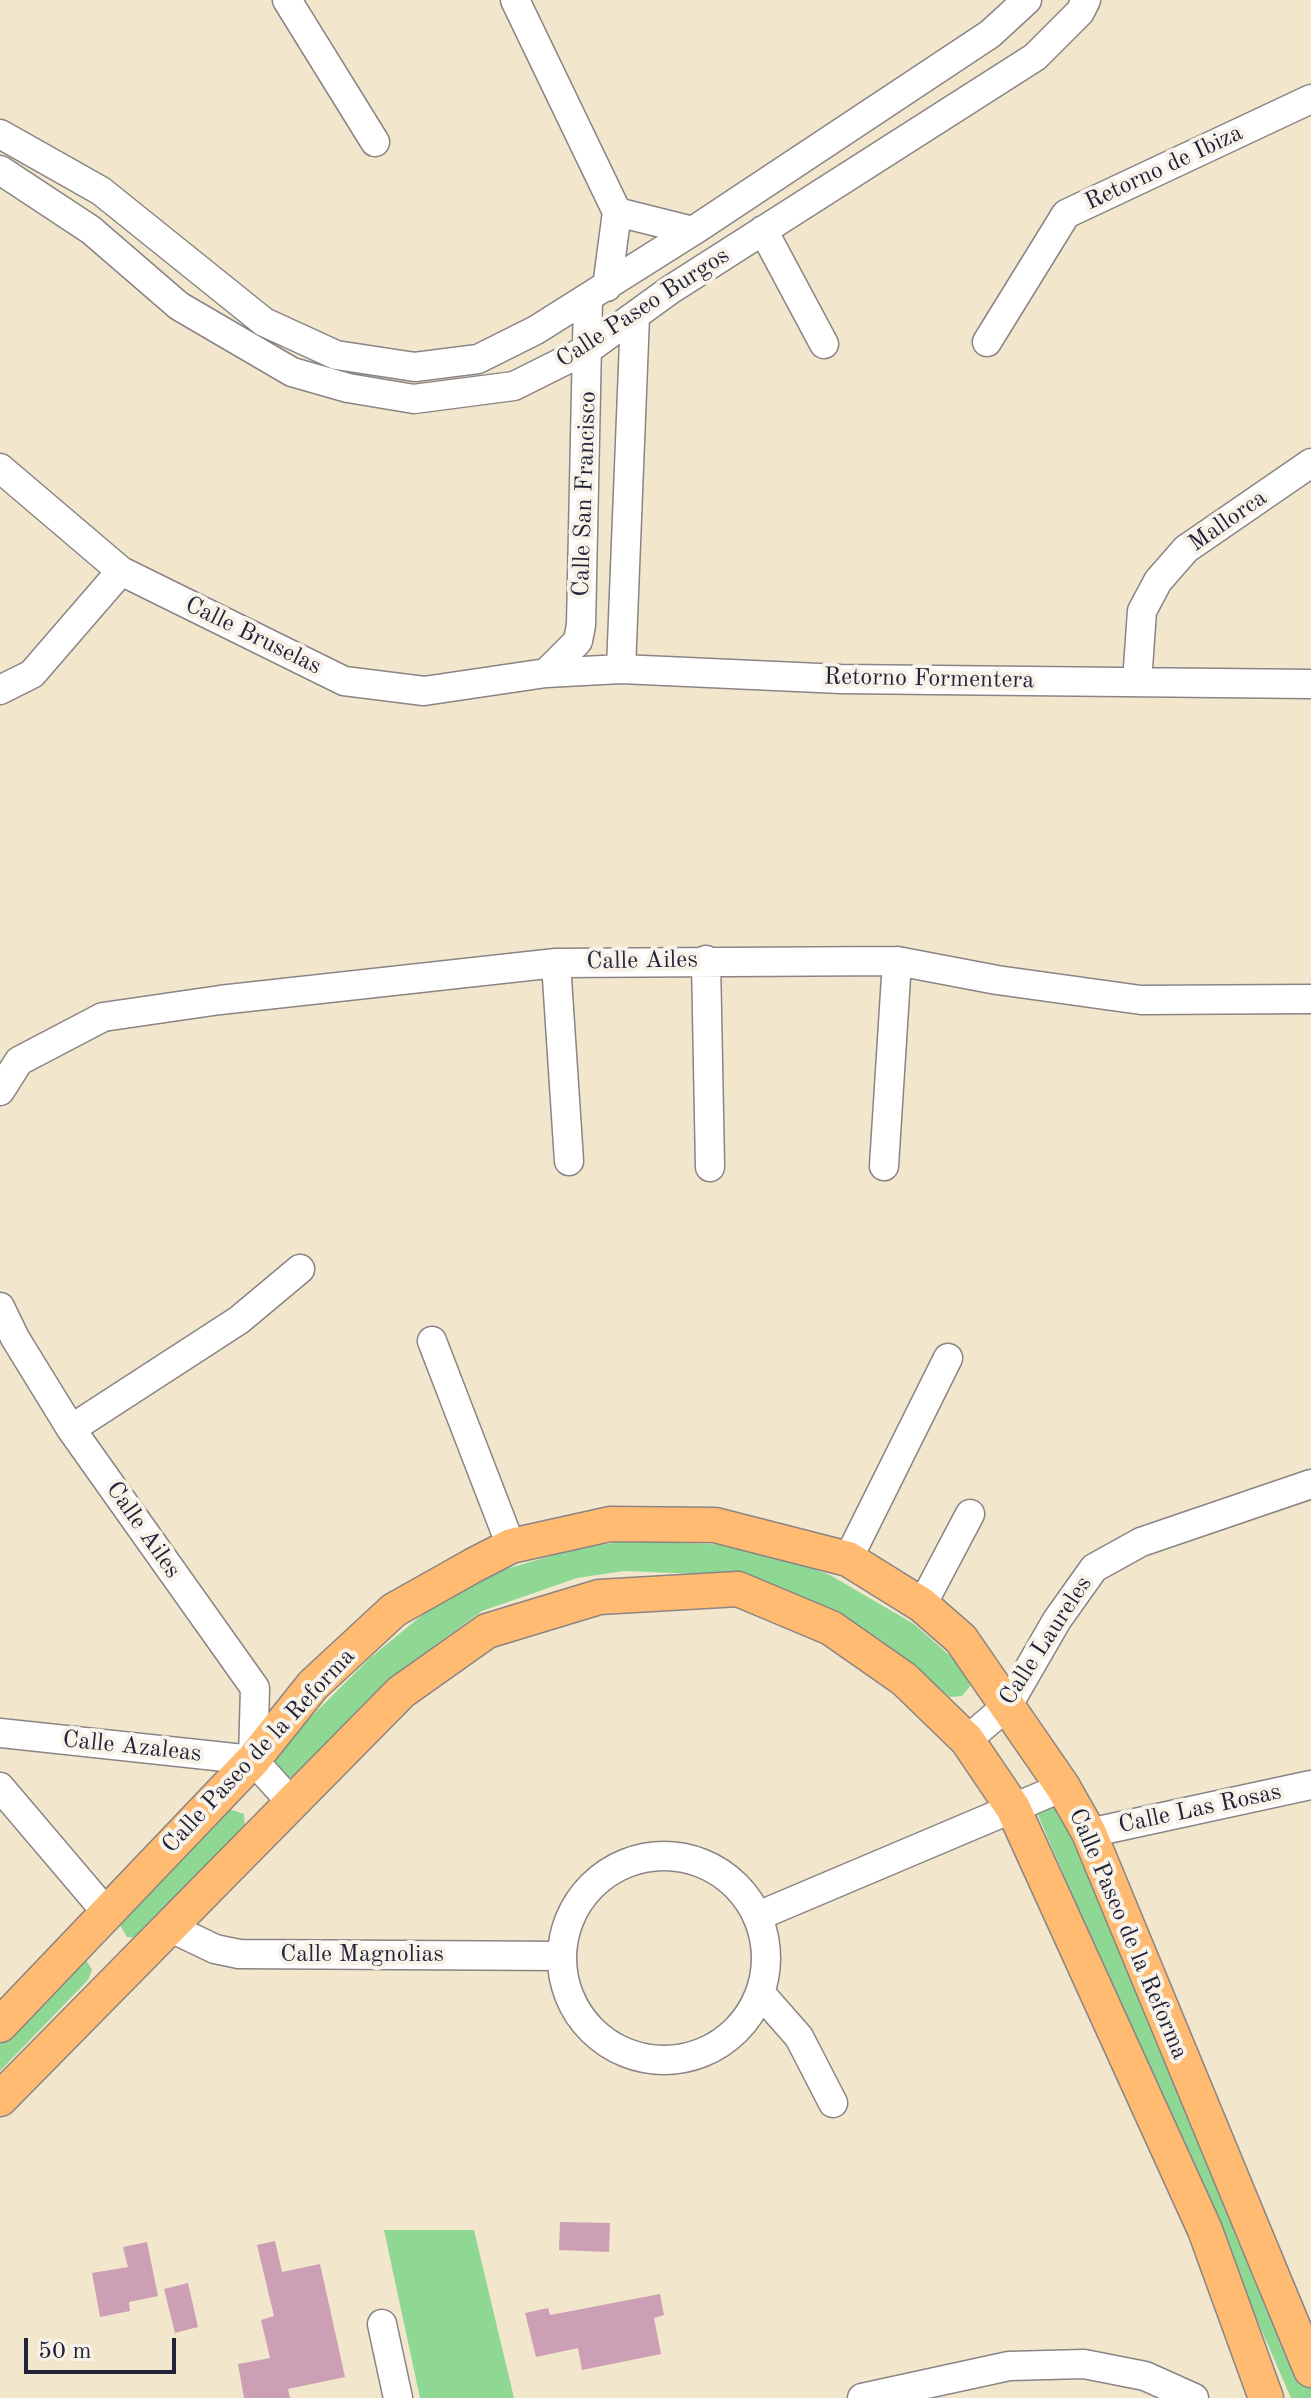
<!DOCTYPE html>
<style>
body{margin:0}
#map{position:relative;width:1311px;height:2398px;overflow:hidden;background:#f2e6cd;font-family:"Old Standard TT",serif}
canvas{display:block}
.scale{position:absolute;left:24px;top:2338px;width:152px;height:36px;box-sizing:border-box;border:4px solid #22223b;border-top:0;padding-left:10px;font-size:24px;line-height:28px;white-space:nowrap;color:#22223b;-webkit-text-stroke:6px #f7f3e8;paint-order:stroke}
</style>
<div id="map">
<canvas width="1311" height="2398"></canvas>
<div class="scale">50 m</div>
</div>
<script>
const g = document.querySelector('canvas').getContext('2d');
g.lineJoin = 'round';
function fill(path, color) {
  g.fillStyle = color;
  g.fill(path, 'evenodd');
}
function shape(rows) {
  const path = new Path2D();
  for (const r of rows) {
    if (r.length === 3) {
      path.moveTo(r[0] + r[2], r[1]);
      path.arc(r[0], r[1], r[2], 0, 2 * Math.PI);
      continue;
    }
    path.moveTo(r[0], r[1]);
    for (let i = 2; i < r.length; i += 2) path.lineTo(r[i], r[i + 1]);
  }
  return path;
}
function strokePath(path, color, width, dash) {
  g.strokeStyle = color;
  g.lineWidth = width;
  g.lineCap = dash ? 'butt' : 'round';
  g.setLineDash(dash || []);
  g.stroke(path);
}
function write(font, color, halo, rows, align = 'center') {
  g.font = font + ' "Old Standard TT",serif';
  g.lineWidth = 8;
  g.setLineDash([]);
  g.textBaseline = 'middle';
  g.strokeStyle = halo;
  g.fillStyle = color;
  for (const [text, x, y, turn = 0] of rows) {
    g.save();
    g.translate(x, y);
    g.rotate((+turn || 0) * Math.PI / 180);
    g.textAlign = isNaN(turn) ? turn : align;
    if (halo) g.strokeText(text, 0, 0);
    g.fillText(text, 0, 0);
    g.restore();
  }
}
fill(shape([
 [628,1541,732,1545,782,1557,830,1575,914,1624,964,1668,971,1685,962,1696,950,1697,881,1640,842,1616,727,1575,624,1571,577,1578,482,1611,396,1674,295,1776,288,1778,271,1762,274,1754,370,1658,437,1603,503,1570,577,1548],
 [1066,1802,1311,2378,1311,2398,1291,2398,1037,1813,1042,1805],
 [229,1809,244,1814,245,1830,136,1938,127,1937,118,1922],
 [84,1956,92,1970,88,1980,0,2071,0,2026],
 [384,2230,474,2230,514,2398,420,2398]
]), '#8fd894');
fill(shape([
 [560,2222,610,2223,609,2252,559,2250],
 [275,2241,282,2272,320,2264,345,2377,288,2389,290,2398,244,2398,238,2364,270,2358,261,2320,274,2316,257,2245],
 [147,2242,158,2296,129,2302,130,2311,100,2317,92,2273,128,2267,123,2247],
 [188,2283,198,2327,175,2333,164,2289],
 [660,2294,664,2315,654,2318,661,2354,582,2370,578,2348,536,2357,525,2313,548,2308,550,2315]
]), '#cd9fb5');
const minor = shape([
 [287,0,375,142],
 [515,0,617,212,607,287],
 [0,134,101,191,264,322,336,355,415,367,478,359,536,330,693,231,990,34,1027,0],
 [0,170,91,230,179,306,292,372,348,388,414,399,514,386,590,348,670,290,1035,57,1080,12,1086,0],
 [617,212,693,231],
 [763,230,824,344],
 [987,342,1066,214,1311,99],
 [0,468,121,571,344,681,424,691,546,673,621,669,841,679,1311,684],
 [621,669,635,316],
 [546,673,578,641,581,625,588,298],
 [1137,682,1142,611,1158,581,1186,549,1311,463],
 [0,690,32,674,121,571],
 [706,960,710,1167],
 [556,963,569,1161],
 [0,1091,19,1061,103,1017,220,1000,556,963,897,961,997,980,1141,1000,1311,999],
 [884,1166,897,961],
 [0,1307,15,1338,71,1429,255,1688,253,1760],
 [432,1341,511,1546],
 [71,1429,239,1320,300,1269],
 [848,1559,948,1358],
 [922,1605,970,1514],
 [0,1733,253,1760,293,1804],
 [967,1740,1008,1705,1057,1620,1094,1568,1141,1542,1311,1484],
 [0,1787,107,1913],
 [1089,1833,1311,1785],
 [664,1958,102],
 [758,1916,1063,1787],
 [169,1927,215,1949,239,1954,562,1956],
 [762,1995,799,2037,833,2103],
 [382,2324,398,2398],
 [862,2398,1009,2366,1084,2364,1145,2376,1194,2398]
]);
const major = shape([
 [0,2025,253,1760,313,1685,394,1610,474,1565,511,1546,610,1524,715,1525,848,1559,922,1605,961,1639,1063,1787,1089,1833,1311,2370],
 [0,2099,401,1692,487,1631,599,1597,738,1589,831,1628,904,1679,967,1740,1013,1808,1205,2230,1266,2398]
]);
strokePath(minor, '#8a8484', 31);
strokePath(major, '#8a8484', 37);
strokePath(minor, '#fff', 28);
strokePath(major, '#ffbb71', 34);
write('24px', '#22223b', '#f7f3e8', [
 ["Retorno de Ibiza",1164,168,-25],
 ["Calle Paseo Burgos",643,308,-33],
 ["Calle San Francisco",585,494,-88],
 ["Mallorca",1228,521,-35],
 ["Calle Bruselas",253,636,26],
 ["Retorno Formentera",929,679,1],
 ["Calle Ailes",642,961,-1],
 ["Calle Ailes",143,1530,55],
 ["Calle Laureles",1046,1641,-57],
 ["Calle Azaleas",132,1747,6],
 ["Calle Paseo de la Reforma",259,1751,-47],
 ["Calle Las Rosas",1200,1809,-12],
 ["Calle Paseo de la Reforma",1128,1934,67],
 ["Calle Magnolias",362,1955]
]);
</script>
